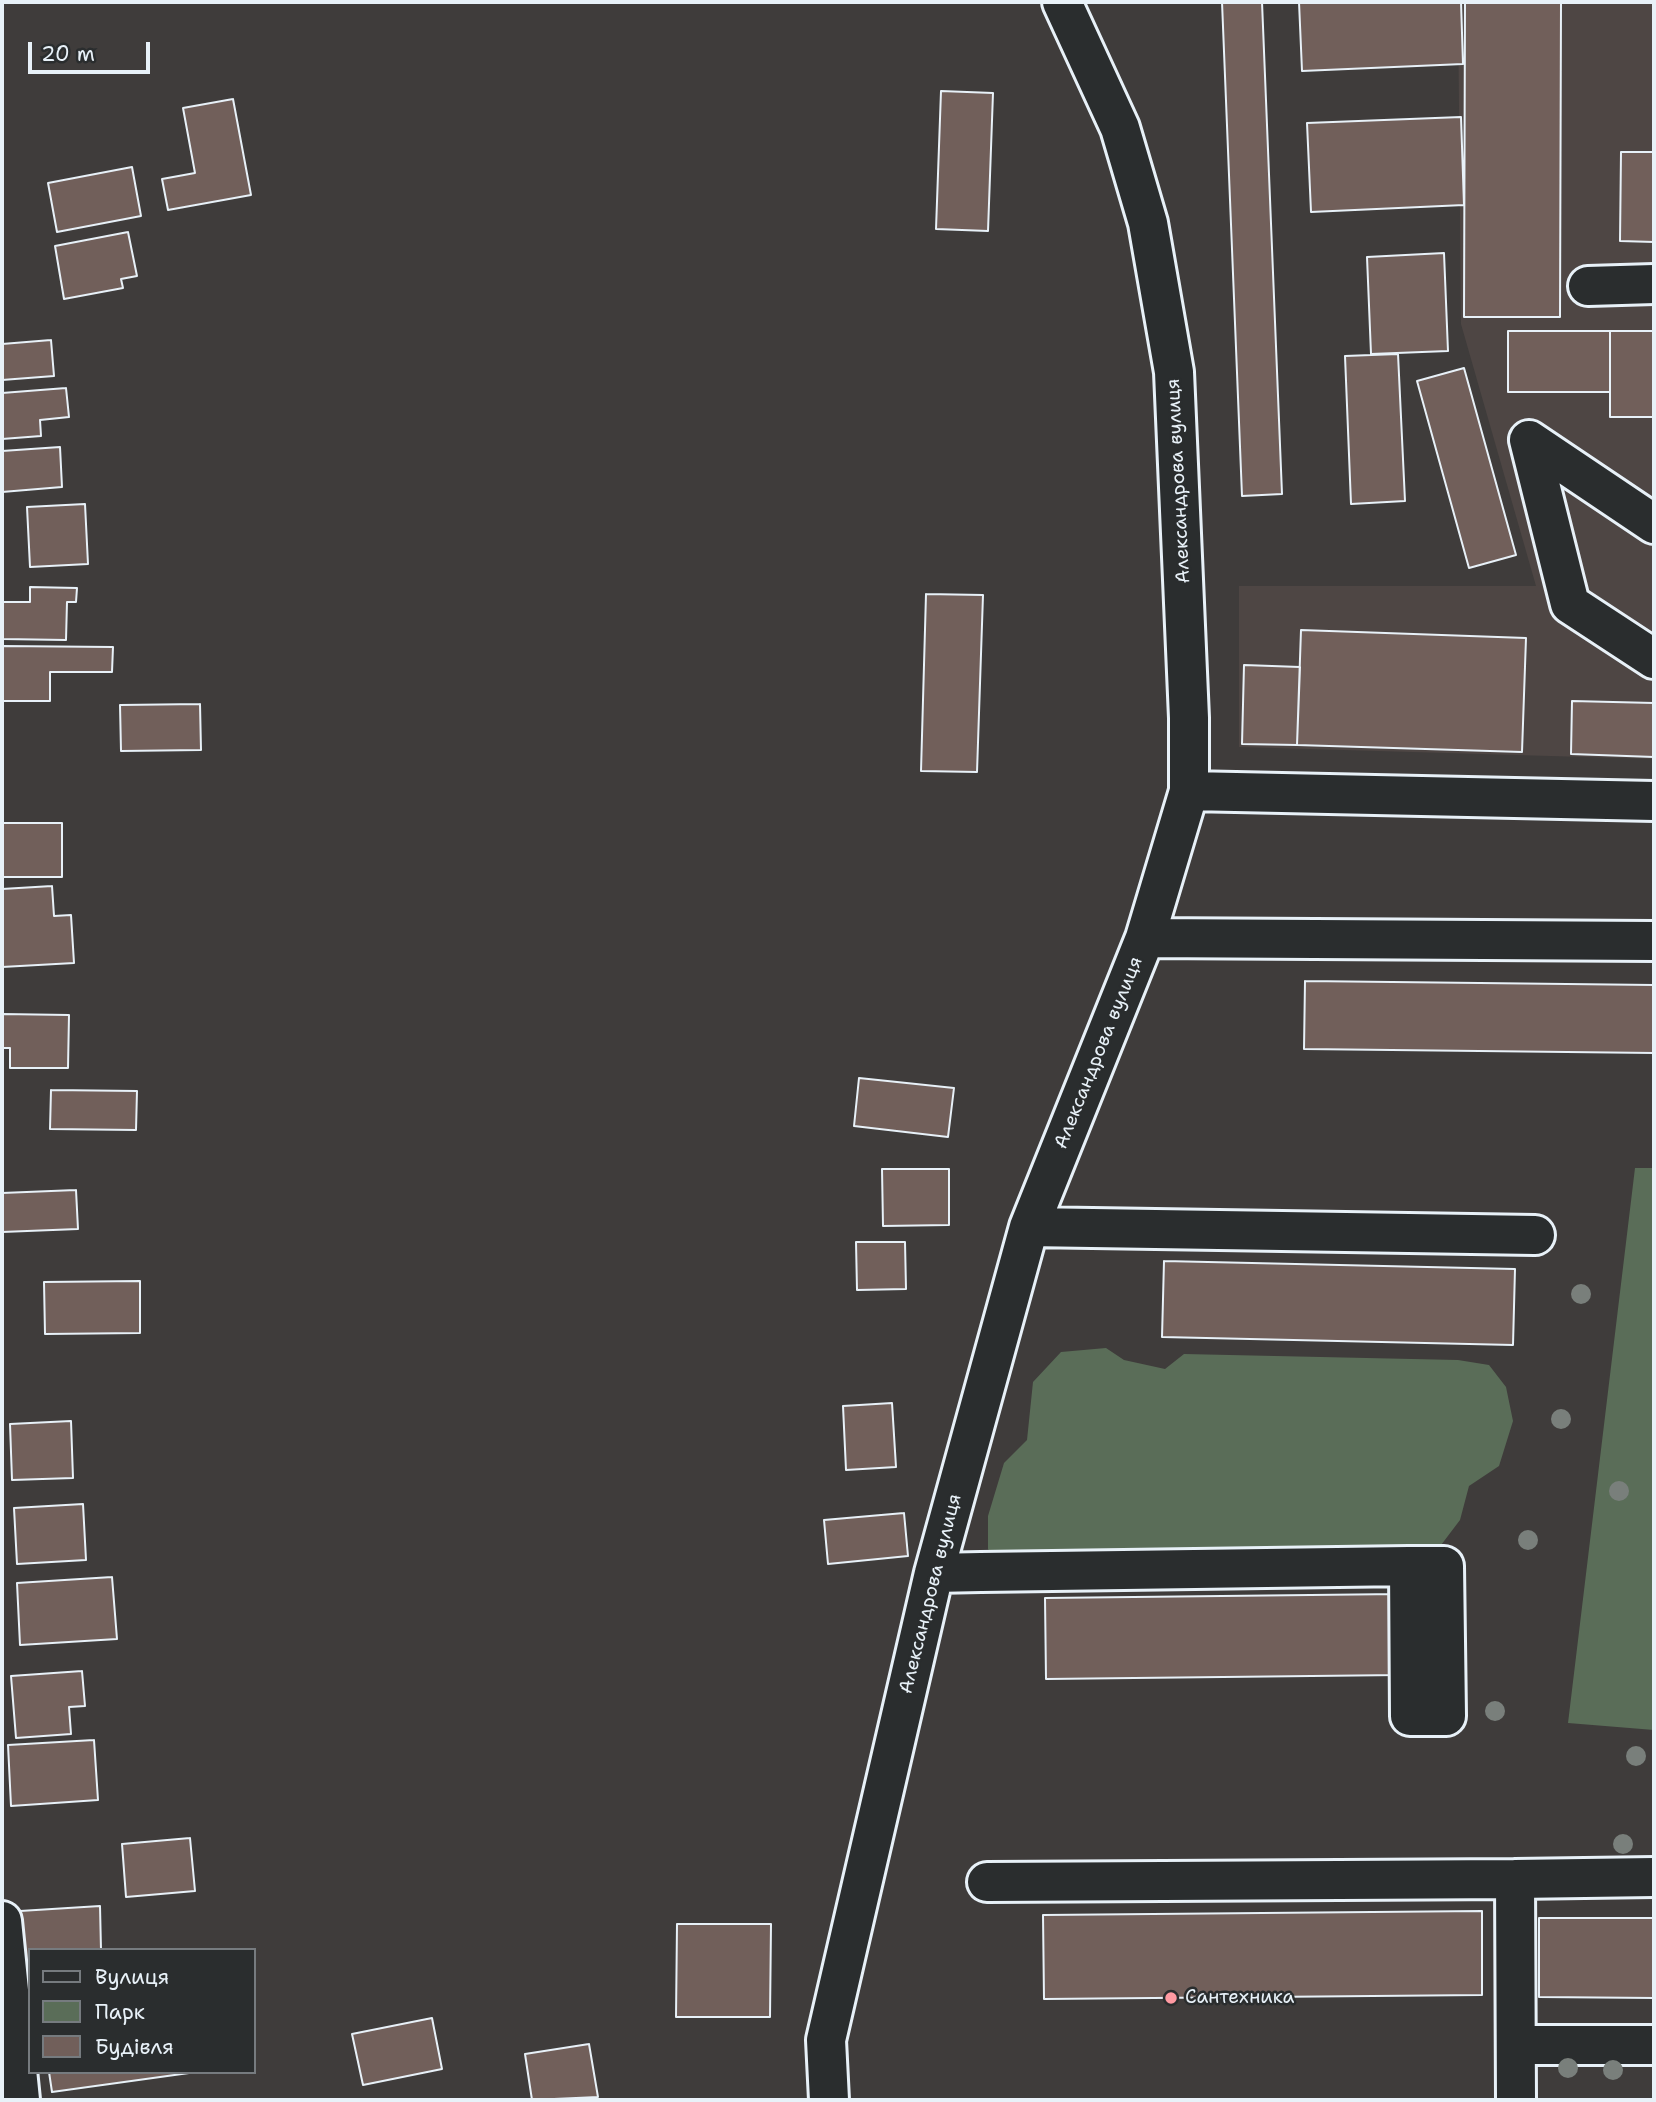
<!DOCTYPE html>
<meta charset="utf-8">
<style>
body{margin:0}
#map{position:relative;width:1656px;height:2102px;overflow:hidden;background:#3f3c3b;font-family:"Shantell Sans",sans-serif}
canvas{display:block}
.frame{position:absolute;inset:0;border:4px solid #e8f1f8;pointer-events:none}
.legend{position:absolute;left:28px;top:1948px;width:228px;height:126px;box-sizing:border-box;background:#2a2d2e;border:2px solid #767b7f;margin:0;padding:9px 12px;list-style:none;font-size:21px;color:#e8f1f8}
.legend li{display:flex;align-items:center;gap:14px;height:35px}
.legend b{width:35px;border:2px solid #767b7f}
.scale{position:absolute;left:28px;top:42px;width:122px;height:32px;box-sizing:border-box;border:4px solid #e8f1f8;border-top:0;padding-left:9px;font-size:21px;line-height:24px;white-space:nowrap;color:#e8f1f8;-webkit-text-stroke:5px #2a2d2e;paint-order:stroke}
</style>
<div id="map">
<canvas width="1656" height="2102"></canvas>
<div class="frame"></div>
<ul class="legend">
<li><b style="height:9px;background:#2a2d2e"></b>Вулиця</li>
<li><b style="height:19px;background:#5a6d58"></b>Парк</li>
<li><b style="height:19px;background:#715f5a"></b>Будівля</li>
</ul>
<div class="scale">20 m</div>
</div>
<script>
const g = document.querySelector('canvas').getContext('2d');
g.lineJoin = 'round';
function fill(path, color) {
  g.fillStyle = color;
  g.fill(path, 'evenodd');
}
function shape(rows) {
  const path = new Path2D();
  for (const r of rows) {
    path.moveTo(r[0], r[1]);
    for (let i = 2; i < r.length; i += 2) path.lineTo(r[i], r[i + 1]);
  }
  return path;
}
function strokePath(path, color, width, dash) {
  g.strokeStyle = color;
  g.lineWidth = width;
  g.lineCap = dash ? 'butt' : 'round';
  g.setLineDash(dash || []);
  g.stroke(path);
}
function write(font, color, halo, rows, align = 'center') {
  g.font = font + ' "Shantell Sans",sans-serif';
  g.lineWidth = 5;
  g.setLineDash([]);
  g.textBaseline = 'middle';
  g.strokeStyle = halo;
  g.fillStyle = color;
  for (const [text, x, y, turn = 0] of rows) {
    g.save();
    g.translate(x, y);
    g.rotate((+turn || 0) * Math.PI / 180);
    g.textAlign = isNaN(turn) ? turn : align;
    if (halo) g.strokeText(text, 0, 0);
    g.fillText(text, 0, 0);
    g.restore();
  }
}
fill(shape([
 [1458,2,1654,2,1654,759,1239,747,1239,586,1536,586,1461,324]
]), '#4e4644');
fill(shape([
 [1635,1168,1654,1168,1654,1730,1568,1723],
 [1106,1348,1124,1360,1165,1369,1184,1354,1458,1360,1489,1365,1506,1387,1513,1421,1499,1466,1469,1486,1460,1520,1435,1553,1000,1566,988,1549,988,1516,1004,1463,1027,1440,1033,1382,1061,1352]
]), '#5a6d58');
const building = shape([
 [1222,2,1262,2,1282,494,1242,496,1222,2],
 [1299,2,1461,2,1463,64,1302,71,1299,2],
 [1465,2,1561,2,1560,317,1464,317,1465,2],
 [941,91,993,93,988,231,936,229,941,91],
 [233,99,251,195,168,210,162,179,195,173,183,108,233,99],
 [1461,117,1464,205,1311,212,1307,123,1461,117],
 [1621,152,1654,152,1654,242,1620,241,1621,152],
 [132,167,141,216,57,232,48,183,132,167],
 [128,232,137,276,121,279,123,288,64,299,55,246,128,232],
 [1444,253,1448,351,1371,354,1367,257,1444,253],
 [1508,331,1610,331,1610,392,1508,392,1508,331],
 [1610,331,1654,331,1654,417,1610,417,1610,331],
 [51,340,54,376,2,380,2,344,51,340],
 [1398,354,1405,501,1351,504,1345,356,1398,354],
 [1464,368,1516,555,1469,568,1417,381,1464,368],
 [66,388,69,417,40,420,41,436,2,439,2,393,66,388],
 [60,447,62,487,2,492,2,451,60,447],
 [85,504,88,564,30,567,27,507,85,504],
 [30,587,77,588,76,602,67,602,66,640,2,639,2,602,30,602,30,587],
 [926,594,983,595,977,772,921,771,926,594],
 [1301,630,1526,638,1522,752,1297,745,1301,630],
 [2,646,113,647,112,672,50,672,50,701,2,701,2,646],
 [1244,665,1300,667,1297,745,1242,744,1244,665],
 [1572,701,1654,703,1654,757,1571,754,1572,701],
 [200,704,201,750,121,751,120,705,200,704],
 [2,823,62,823,62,877,2,877,2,823],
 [52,886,54,916,71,915,74,963,2,967,2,889,52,886],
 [1305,981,1654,985,1654,1053,1304,1049,1305,981],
 [2,1014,69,1015,68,1068,10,1068,10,1048,2,1048,2,1014],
 [859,1078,954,1088,948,1137,854,1126,859,1078],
 [51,1090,137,1091,136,1130,50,1129,51,1090],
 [882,1169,949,1169,949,1225,883,1226,882,1169],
 [76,1190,78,1229,2,1232,2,1193,76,1190],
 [856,1242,905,1242,906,1289,857,1290,856,1242],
 [1164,1261,1515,1269,1513,1345,1162,1337,1164,1261],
 [140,1281,140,1333,45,1334,44,1282,140,1281],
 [892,1403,896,1467,846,1470,843,1406,892,1403],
 [71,1421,73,1478,12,1480,10,1424,71,1421],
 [83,1504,86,1560,17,1564,14,1508,83,1504],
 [904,1513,908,1556,828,1564,824,1520,904,1513],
 [112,1577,117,1639,20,1645,17,1583,112,1577],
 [1399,1594,1400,1675,1046,1679,1045,1598,1399,1594],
 [82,1671,85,1706,69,1707,71,1734,16,1738,11,1676,82,1671],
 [94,1740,98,1800,11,1806,8,1745,94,1740],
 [190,1838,195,1891,126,1897,122,1844,190,1838],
 [100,1906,101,1950,30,1950,30,2011,21,2011,20,1911,100,1906],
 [1482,1911,1482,1995,1044,1999,1043,1915,1482,1911],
 [1539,1918,1654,1918,1654,1998,1539,1997,1539,1918],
 [677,1924,771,1924,770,2017,676,2017,677,1924],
 [432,2018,442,2069,363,2085,352,2034,432,2018],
 [589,2044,598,2097,532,2100,525,2054,589,2044],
 [49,2072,189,2072,189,2073,52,2092,49,2072]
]);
fill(building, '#715f5a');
strokePath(building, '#e8f1f8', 2);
const minor = shape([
 [1588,286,1654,284],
 [1654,524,1529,440,1570,604,1654,659],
 [1189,791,1654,801],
 [1145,938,1654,941],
 [1029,1227,1535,1235],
 [934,1573,981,1572,1409,1566,1444,1566,1446,1716,1410,1716,1409,1566],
 [987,1882,1515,1879],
 [2,1921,20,2100],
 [1516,2045,1654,2045],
 [829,2100,826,2040,934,1573,1029,1227,1145,938,1189,791,1189,718,1174,372,1148,223,1120,128,1062,2],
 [1516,2100,1515,1879,1654,1877]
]);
strokePath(minor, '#e8f1f8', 44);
strokePath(minor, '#2a2d2e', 38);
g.fillStyle = '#797f7b';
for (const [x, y] of [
 [1581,1294],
 [1561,1419],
 [1619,1491],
 [1528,1540],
 [1495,1711],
 [1636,1756],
 [1623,1844],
 [1568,2068],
 [1613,2070]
]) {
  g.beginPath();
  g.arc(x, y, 10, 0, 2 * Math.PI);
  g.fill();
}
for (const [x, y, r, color] of [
 [1171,1998,7,"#ff9aa2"]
]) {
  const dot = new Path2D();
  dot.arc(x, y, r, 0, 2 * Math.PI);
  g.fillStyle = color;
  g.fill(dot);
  strokePath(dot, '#2a2d2e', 2.5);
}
write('19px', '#e8f1f8', '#2a2d2e', [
 ["Александрова вулиця",1179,481,-93],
 ["Александрова вулиця",1099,1053,-68],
 ["Александрова вулиця",931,1594,-76]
]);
write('19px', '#e8f1f8', '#2a2d2e', [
 ["Сантехника",1185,1998]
], 'left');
</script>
